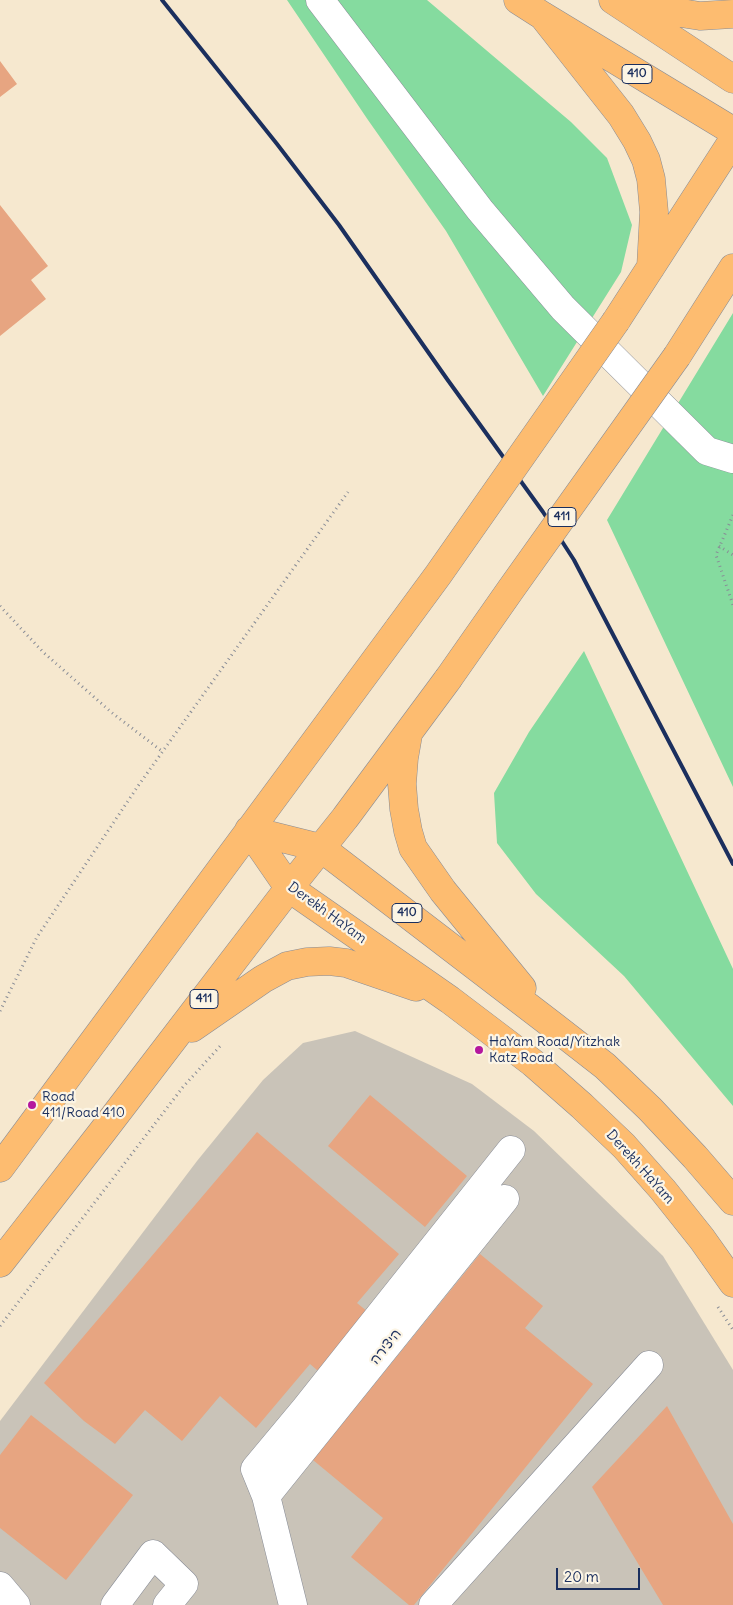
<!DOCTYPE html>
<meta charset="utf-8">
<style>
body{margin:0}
#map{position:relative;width:733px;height:1605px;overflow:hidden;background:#f6e8cf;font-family:Delius,sans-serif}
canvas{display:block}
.scale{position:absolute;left:556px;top:1568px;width:84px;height:22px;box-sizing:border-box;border:2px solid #1b2f5e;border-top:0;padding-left:6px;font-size:15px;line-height:18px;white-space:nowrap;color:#1b2f5e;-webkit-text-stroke:4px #fcf5e5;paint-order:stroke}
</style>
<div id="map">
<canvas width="733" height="1605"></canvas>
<div class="scale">20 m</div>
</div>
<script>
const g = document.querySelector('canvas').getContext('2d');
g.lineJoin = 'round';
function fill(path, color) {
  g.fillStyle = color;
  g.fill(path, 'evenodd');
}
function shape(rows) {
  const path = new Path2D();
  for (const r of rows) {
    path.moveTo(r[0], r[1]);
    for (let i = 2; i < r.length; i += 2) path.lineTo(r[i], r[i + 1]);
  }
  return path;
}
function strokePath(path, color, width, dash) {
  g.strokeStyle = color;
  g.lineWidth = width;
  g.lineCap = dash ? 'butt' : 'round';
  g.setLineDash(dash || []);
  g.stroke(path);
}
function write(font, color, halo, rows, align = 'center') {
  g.font = font + ' Delius,"Playpen Sans Hebrew",sans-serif';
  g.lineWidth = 4.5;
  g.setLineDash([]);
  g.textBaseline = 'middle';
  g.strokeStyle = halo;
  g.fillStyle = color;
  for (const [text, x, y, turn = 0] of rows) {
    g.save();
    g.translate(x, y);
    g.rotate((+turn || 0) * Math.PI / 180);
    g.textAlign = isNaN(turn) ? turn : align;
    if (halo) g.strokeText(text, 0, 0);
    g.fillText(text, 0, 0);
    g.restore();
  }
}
fill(shape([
 [355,1031,472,1084,534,1131,663,1256,733,1370,733,1605,0,1605,0,1421,197,1161,263,1080,303,1043]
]), '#c9c3b8');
fill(shape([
 [287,0,427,0,571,122,607,158,632,225,621,272,543,396,446,231,368,120],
 [733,313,733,787,607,520],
 [584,651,733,969,733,1106,624,976,536,894,497,843,494,793,529,732]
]), '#85db9f');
fill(shape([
 [0,61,17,84,0,97],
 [0,205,48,266,31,280,46,299,0,336],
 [370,1095,467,1176,425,1227,328,1146],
 [257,1132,399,1254,357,1303,374,1317,324,1376,310,1364,256,1428,220,1396,182,1441,145,1410,115,1444,84,1421,44,1383],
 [480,1254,543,1306,525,1328,593,1384,414,1605,409,1605,351,1557,383,1518,313,1460],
 [667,1406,733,1524,733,1605,663,1605,592,1487],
 [31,1415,133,1495,66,1580,0,1528,0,1455]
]), '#e7a581');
const minor = shape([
 [320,0,480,210,563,308,707,451,733,459],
 [266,1496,505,1199],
 [0,1586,16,1605],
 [115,1605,153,1554,184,1584,167,1605],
 [293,1605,266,1496,255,1469,305,1409,511,1150],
 [433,1605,649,1365]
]);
const major = shape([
 [518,0,543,16,733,131],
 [613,0,733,79],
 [640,0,668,11,700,16,733,14],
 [543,16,621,115,637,141,646,160,651,179,654,212,651,267],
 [616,321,733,140],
 [677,356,733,268],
 [408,735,404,758,402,784,404,809,408,831,413,848,443,891,522,988],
 [249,830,289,888,450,1000,533,1063,582,1106,624,1146,663,1190,702,1239,733,1283],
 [249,830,321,848,551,1024,605,1066,650,1109,695,1157,733,1201],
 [192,1028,263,979,287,966,307,962,329,961,346,963,416,987],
 [0,1168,399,628],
 [0,1263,103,1131,289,888,345,818,448,679]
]);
strokePath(minor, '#888c96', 29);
strokePath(major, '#888c96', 29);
strokePath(shape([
 [733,515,716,555,733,605],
 [719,546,733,555],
 [0,606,43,652,111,712,163,752],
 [0,1011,37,937,138,786,348,492],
 [718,1307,733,1330],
 [0,1326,183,1087,222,1044]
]), '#888c96', 3, [1, 4]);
strokePath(minor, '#fff', 28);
strokePath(major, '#fdbc70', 28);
strokePath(shape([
 [162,0,277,144,339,225,447,379,543,512,574,560,733,864]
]), '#1b2f5e', 4);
const majorBridge = shape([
 [399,628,438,575,616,321],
 [448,679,511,589,677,356]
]);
strokePath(majorBridge, '#888c96', 29, []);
strokePath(majorBridge, '#fdbc70', 28);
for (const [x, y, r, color] of [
 [479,1050,5,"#b5179e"],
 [32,1105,5,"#b5179e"]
]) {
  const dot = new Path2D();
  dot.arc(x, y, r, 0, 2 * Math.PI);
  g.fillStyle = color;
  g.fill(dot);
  strokePath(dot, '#fcf5e5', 2);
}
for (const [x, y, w] of [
 [637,74,30],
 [562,517,28],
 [407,913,30],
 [204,999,28]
]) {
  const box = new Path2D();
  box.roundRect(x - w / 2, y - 9.5, w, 19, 4);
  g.fillStyle = '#fcf5e5';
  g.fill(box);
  strokePath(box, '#1b2f5e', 1);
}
write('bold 12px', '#1b2f5e', null, [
 ["410",637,74],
 ["411",562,517],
 ["410",407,913],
 ["411",204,999]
]);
write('14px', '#1b2f5e', '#fcf5e5', [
 ["Derekh HaYam",327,913,36],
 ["Derekh HaYam",640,1167,48],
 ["היצירה",386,1347,-51]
]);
write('14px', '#1b2f5e', '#fcf5e5', [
 ["HaYam Road/Yitzhak",489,1042],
 ["Katz Road",489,1058],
 ["Road",42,1097],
 ["411/Road 410",42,1113]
], 'left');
</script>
